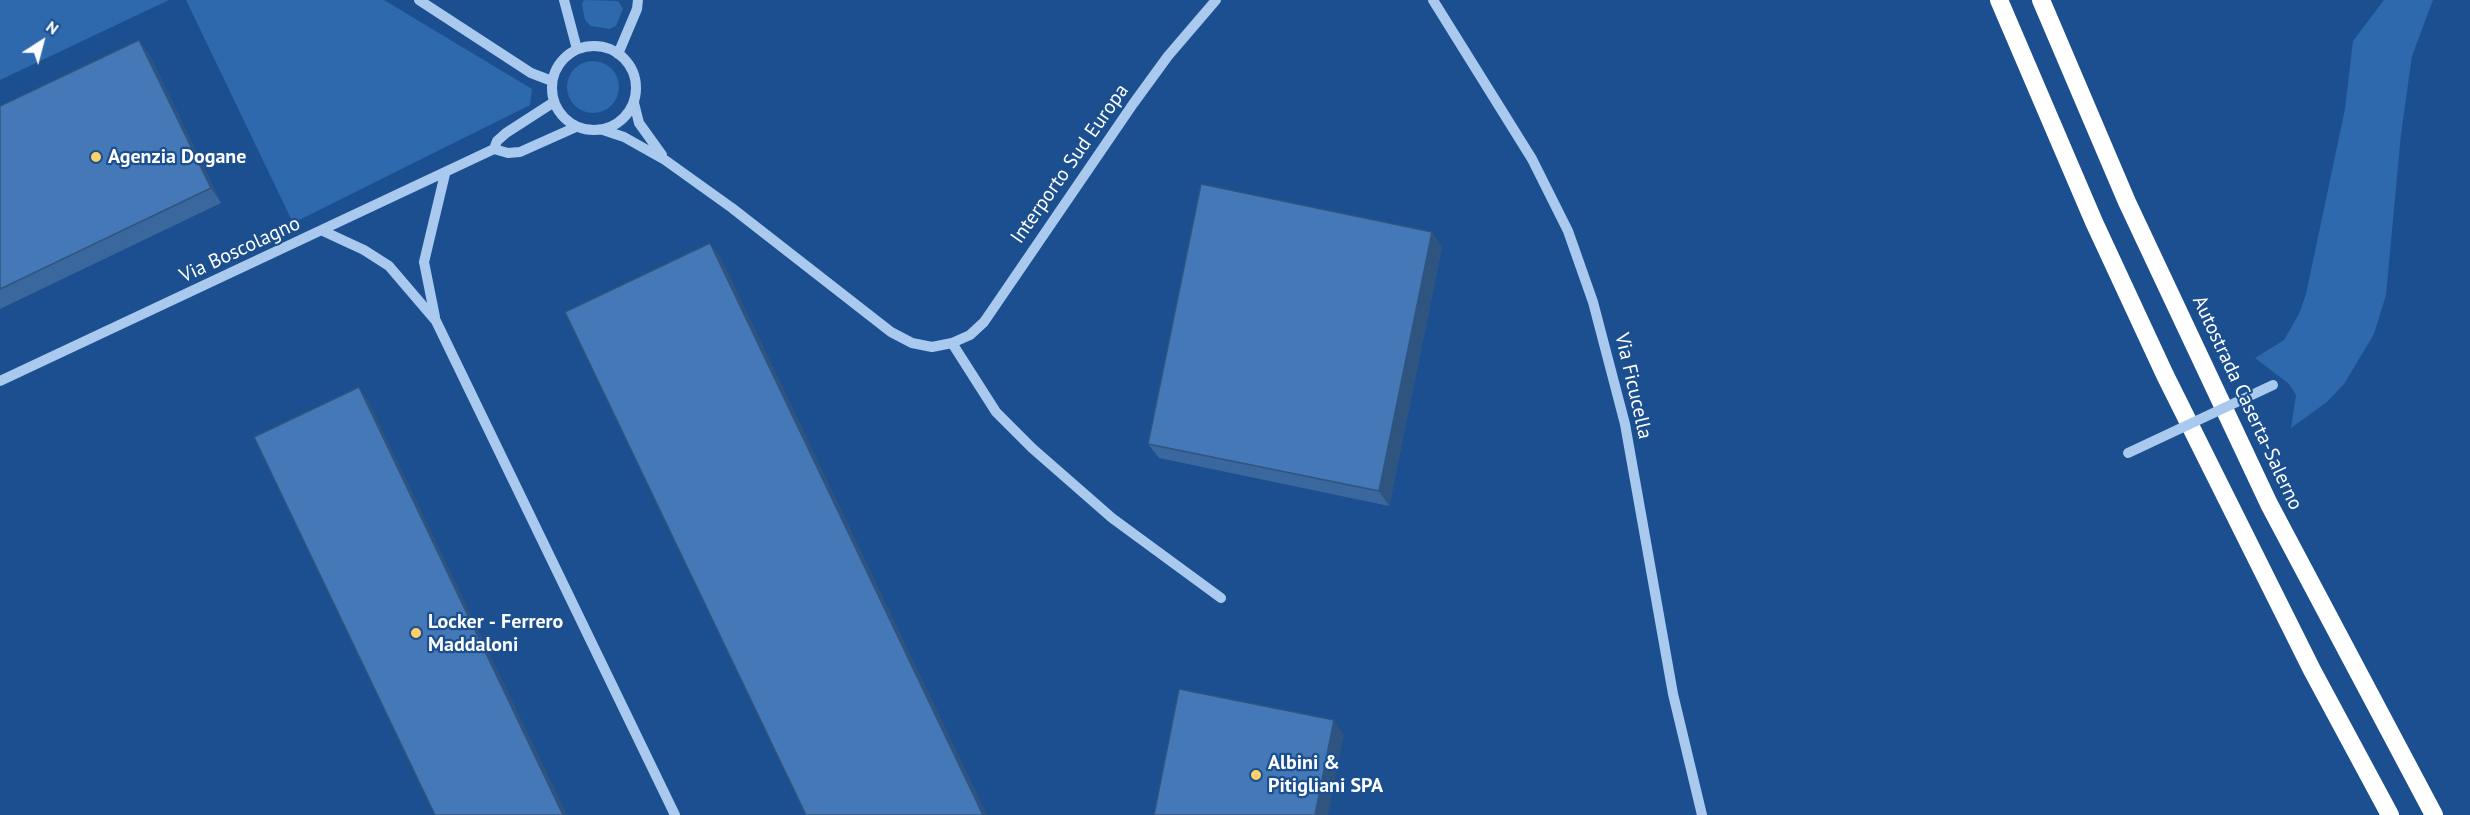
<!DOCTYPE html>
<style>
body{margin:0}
#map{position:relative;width:2470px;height:815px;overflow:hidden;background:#1b4f8f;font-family:"PT Sans",sans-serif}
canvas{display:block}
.north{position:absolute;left:12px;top:12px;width:60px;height:60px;-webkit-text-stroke:4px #1b4f8f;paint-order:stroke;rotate:36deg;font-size:16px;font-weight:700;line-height:24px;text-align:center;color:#fff}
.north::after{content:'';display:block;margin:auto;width:21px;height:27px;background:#fff;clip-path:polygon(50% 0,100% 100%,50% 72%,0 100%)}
</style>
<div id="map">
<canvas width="2470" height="815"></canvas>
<div class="north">N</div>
</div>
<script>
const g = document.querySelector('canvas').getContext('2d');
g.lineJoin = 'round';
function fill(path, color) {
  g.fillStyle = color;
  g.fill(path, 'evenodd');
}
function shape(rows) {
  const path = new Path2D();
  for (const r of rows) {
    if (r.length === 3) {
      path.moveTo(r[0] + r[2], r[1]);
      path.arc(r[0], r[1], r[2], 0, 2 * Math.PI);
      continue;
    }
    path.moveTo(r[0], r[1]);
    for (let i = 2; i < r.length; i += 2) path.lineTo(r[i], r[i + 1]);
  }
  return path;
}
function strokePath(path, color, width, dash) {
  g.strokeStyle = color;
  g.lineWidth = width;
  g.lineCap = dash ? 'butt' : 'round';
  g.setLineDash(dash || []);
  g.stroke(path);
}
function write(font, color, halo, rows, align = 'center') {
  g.font = font + ' "PT Sans",sans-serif';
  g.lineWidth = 4.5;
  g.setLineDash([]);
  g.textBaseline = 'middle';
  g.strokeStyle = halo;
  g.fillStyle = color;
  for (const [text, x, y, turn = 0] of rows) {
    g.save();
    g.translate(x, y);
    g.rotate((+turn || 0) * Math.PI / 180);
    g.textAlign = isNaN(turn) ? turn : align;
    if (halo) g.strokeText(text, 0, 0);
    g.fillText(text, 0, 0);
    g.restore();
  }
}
fill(shape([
 [0,0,169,0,0,80],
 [186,0,384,0,532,89,530,105,293,223],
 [584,0,618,1,623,9,616,26,609,29,591,26,585,20,582,4],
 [2384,0,2433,0,2412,56,2401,134,2386,295,2374,334,2344,384,2327,402,2291,428,2296,395,2289,384,2255,358,2284,340,2299,314,2306,294,2345,109,2353,41],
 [593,87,26]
]), '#2e69ad');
strokePath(shape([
 [419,0,531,73,552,81],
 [564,0,577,49],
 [1433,0,1532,159,1568,231,1593,302,1625,424,1673,694,1702,815],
 [594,88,42],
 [618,54,637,9,638,0],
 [634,103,639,123,662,155],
 [603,130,624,137,665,160,732,208,891,332,912,343,932,347,952,343,970,335,984,322,1133,104,1168,56,1216,0],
 [494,149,497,141,506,133,554,102],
 [323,231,364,250,389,266,436,321,675,815],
 [435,317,424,262,445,174],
 [952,343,996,412,1032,448,1112,518,1221,598],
 [0,381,494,149,508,153,520,152,576,127]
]), '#a9c9ee', 10);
strokePath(shape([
 [1999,0,2094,222,2165,375,2312,670,2390,815],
 [2041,0,2127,202,2269,504,2434,815]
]), '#fff', 18);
strokePath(shape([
 [2128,453,2273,385]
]), '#a9c9ee', 10);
fill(shape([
 [149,54,221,203,0,309,0,106],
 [1442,247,1389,506,1159,458,1148,444]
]), '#3a679d');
fill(shape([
 [139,40,149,54,221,203,211,188],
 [1432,232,1442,247,1389,506,1379,491],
 [710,243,721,258,987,815,983,815],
 [359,387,369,402,567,815,563,815],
 [1334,720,1344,735,1328,815,1315,815]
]), '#305480');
const building = shape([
 [139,40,211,188,0,289,0,106,139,40],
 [1201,184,1432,232,1379,491,1148,444,1201,184],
 [710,243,983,815,806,815,565,312,710,243],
 [359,387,563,815,435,815,254,437,359,387],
 [1179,689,1334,720,1315,815,1154,815,1179,689]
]);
fill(building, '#4478b7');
strokePath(building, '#305480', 1.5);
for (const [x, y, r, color] of [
 [96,157,6,"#ffd166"],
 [416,633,6,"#ffd166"],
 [1256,775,6,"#ffd166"]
]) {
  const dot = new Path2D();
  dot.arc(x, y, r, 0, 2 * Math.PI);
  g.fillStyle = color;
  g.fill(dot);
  strokePath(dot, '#1b4f8f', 2);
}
write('bold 20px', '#fff', '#1b4f8f', [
 ["Agenzia Dogane",108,157],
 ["Locker - Ferrero",428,622],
 ["Maddaloni",428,645],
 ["Albini &",1268,763],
 ["Pitigliani SPA",1268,786]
], 'left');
write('20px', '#fff', '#1b4f8f', [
 ["Interporto Sud Europa",1070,164,-55],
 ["Via Boscolagno",240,250,-25],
 ["Via Ficucella",1633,386,77],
 ["Autostrada Caserta-Salerno",2247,403,65]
]);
</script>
